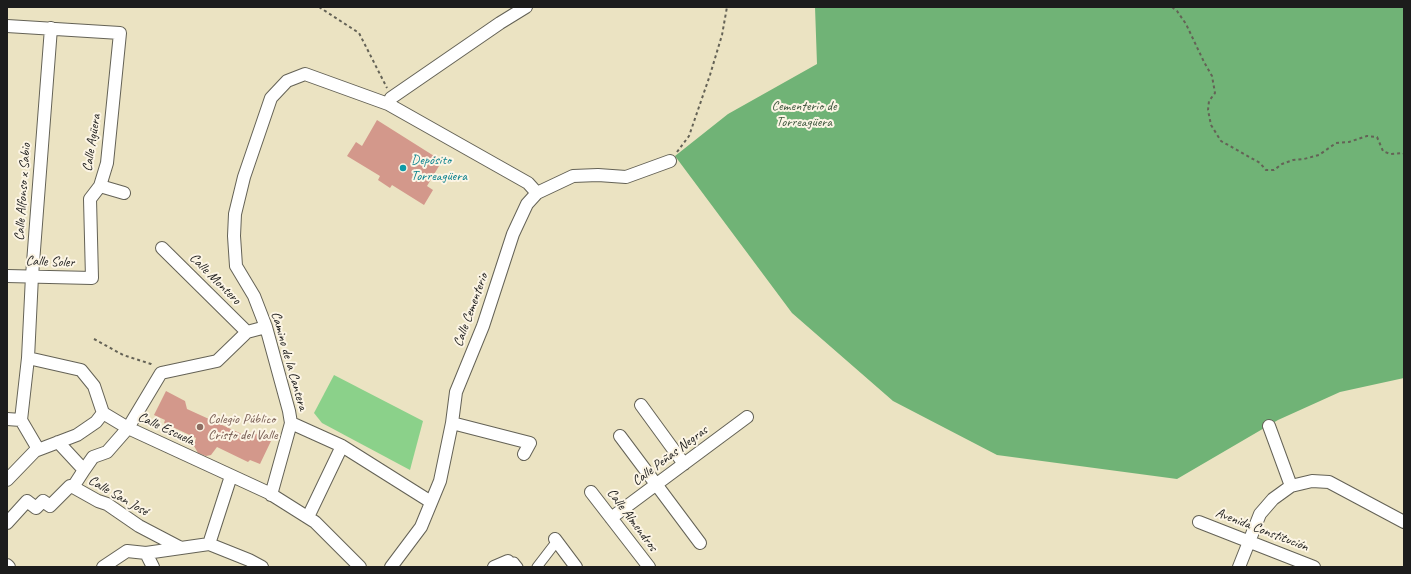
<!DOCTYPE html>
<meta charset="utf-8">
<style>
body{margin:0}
#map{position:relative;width:1411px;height:574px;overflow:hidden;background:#ebe3c2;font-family:Caveat,sans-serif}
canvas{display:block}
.frame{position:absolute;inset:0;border:8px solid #1c1c1c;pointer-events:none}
</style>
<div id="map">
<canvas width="1411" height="574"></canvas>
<div class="frame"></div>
</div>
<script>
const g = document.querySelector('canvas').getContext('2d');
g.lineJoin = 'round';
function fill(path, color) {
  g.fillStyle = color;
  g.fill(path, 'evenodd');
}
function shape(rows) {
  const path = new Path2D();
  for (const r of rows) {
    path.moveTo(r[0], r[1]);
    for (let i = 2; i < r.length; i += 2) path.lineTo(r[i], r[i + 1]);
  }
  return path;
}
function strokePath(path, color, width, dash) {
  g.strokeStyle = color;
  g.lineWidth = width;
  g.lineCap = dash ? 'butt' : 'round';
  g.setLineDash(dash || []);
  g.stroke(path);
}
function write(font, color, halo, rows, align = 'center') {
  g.font = font + ' Caveat,sans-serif';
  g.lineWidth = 4;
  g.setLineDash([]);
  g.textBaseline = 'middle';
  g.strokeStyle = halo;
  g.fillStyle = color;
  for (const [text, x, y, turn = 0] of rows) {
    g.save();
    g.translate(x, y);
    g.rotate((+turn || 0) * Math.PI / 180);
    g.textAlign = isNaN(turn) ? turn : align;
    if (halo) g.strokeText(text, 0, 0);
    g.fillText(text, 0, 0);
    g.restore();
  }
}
fill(shape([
 [334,375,423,421,410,470,322,423,314,413]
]), '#8bd18a');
fill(shape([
 [815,7,1404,7,1404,378,1340,392,1278,420,1177,479,997,455,893,401,792,313,675,156,728,114,817,64]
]), '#70b376');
fill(shape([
 [377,120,442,161,427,186,433,190,424,205,392,185,390,188,378,180,380,176,347,156,356,142,362,146],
 [166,391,185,401,187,409,244,435,248,432,252,432,271,441,260,464,250,460,248,462,217,447,211,455,206,456,198,453,194,446,196,438,164,423,165,420,154,415]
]), '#d3988b');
const pedestrian = shape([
 [508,567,514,562,518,567],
 [537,567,557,541]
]);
const minor = shape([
 [526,7,500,23,391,98,388,104,528,183,537,193],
 [7,26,120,33,107,163,100,186,90,199,92,278,7,276],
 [388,104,305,74,287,81,271,98,244,177,235,214,234,236,236,266,254,296,266,327,289,411,291,423,342,446,431,502],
 [100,186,124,193],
 [162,248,247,332],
 [28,358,81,370,94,386,103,413,128,428,269,493,315,522,360,567],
 [641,405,684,464],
 [7,419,21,420],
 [452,423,530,443,524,454],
 [1269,426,1291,486],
 [620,436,700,543],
 [58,442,84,470,73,487,98,501,107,504,139,526,181,548],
 [38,449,21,420,28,358,32,276,51,28],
 [84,470,93,457,107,452,128,428,161,373,217,361,247,332,266,327],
 [7,480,35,451,77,435,96,422,103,413],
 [591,492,649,567],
 [271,495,291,423],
 [308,517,342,446],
 [611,518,747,417],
 [1199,522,1314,567],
 [7,523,27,501,36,508,43,501,50,506,70,486,73,487],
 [555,539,576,567],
 [209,544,249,560,262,567],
 [146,553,153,567],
 [7,565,9,567],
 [103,567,127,551,146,553,209,544,231,476],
 [391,567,421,527,440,481,452,423,456,392,483,326,513,234,527,204,537,193,573,176,598,175,626,177,670,161],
 [494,567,508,561],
 [1239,567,1260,514,1273,499,1291,486,1312,481,1329,482,1404,522]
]);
strokePath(pedestrian, '#646256', 11);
strokePath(minor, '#646256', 14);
strokePath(shape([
 [319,7,359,33,387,88],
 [1172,7,1177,11,1186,24,1204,62,1212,76,1215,93,1209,101,1208,110,1211,125,1221,141,1260,163,1266,170,1274,170,1282,164,1293,160,1304,159,1319,155,1336,143,1349,142,1367,136,1377,137,1383,151,1390,154,1403,153,1404,154],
 [677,152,689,136,710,75,722,35,727,7],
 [94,339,123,355,151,364,153,365]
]), '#646256', 2, [3, 3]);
strokePath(pedestrian, '#fff', 9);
strokePath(minor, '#fff', 12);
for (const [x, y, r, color] of [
 [403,168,4,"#0f9aa8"],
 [200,427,4,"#8d6e63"]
]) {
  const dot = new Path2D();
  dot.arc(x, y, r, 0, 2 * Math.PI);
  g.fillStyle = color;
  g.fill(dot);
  strokePath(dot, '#fcf5e5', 1.5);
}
write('14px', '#435b42', '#fcf5e5', [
 ["Cementerio de",804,106],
 ["Torreagüera",804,122]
]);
write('14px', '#1c1c1c', '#fcf5e5', [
 ["Calle Agüera",92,143,-81],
 ["Calle Alfonso x Sabio",23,192,-86],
 ["Calle Soler",50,262,2],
 ["Calle Montero",215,279,45],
 ["Calle Cementerio",471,310,-70],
 ["Camino de la Cantera",289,361,74],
 ["Calle Escuela",166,429,25],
 ["Calle Peñas Negras",670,456,-37],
 ["Calle San José",118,496,30],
 ["Calle Almendros",632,520,53],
 ["Avenida Constitución",1262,530,21]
]);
write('14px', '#0d838f', '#fcf5e5', [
 ["Depósito",411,160],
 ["Torreagüera",411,176]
], 'left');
write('14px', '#785e54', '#fcf5e5', [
 ["Colegio Público",208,419],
 ["Cristo del Valle",208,435]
], 'left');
</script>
